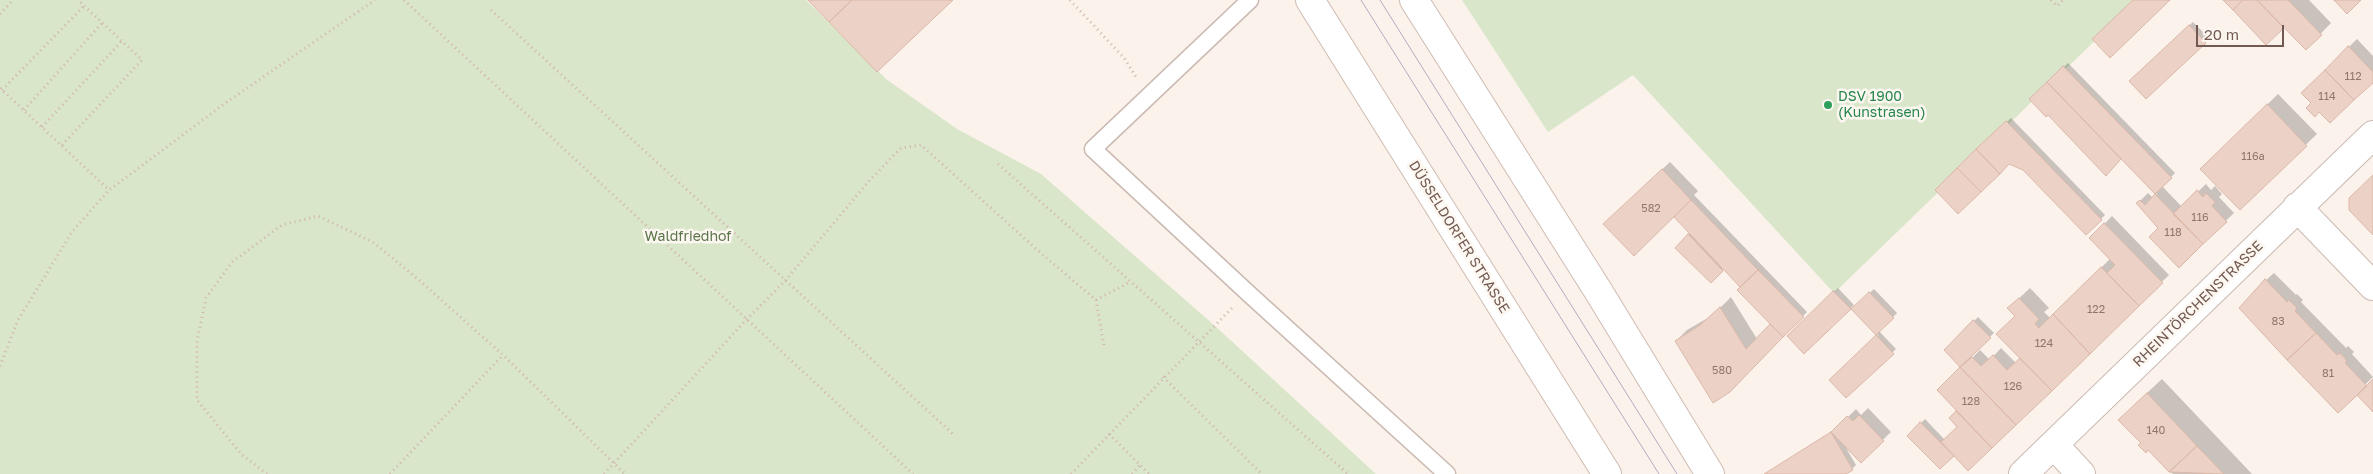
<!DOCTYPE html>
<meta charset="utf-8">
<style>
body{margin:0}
#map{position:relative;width:2373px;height:474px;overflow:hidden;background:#faf2eb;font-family:"Golos Text",sans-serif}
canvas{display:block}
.scale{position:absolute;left:2196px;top:25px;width:88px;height:22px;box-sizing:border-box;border:2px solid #725951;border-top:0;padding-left:6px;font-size:15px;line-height:18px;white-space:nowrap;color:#725951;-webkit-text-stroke:4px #fdf7f1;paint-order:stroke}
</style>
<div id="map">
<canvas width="2373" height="474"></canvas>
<div class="scale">20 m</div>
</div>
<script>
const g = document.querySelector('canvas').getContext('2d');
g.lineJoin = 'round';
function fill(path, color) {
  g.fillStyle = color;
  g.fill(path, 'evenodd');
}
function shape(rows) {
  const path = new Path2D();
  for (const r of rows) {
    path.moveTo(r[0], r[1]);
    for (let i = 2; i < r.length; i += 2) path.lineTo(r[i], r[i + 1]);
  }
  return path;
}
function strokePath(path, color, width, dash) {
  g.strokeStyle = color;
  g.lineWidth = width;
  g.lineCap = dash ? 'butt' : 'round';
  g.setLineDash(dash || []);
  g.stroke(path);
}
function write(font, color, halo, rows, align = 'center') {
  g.font = font + ' "Golos Text",sans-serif';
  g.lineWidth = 5;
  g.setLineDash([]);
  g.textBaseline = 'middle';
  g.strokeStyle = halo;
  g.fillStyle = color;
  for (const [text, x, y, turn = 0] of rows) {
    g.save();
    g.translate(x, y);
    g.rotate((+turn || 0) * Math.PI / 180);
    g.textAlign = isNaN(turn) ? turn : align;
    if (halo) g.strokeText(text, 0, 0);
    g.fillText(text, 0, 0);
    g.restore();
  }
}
fill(shape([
 [0,0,806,0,886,79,957,129,1041,174,1214,325,1376,474,0,474],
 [1462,0,2137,0,1834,293,1633,75,1548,132]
]), '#d9e6ca');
fill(shape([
 [2225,0,2309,0,2331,23,2306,49,2284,26,2266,43],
 [2193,22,2209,38,2146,97,2131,81],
 [2357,39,2373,56,2373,81,2319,111,2302,93],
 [2068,63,2175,173,2162,186,2182,207,2206,184,2211,190,2215,186,2222,194,2219,197,2234,213,2179,266,2160,228,2138,203,2148,193,2153,198,2157,194,2121,158,2106,174,2048,114,2031,99],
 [2278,94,2317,134,2240,208,2202,169],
 [2011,118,2105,215,2086,234,2023,169,2008,163,1937,190],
 [1670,162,1698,191,1694,195,1807,312,1741,380,1676,341,1687,330,1713,315,1731,297,1757,339,1772,324,1724,268,1711,282,1677,248,1690,233,1692,201,1690,199,1613,217],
 [2112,216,2169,275,1969,469,1954,454,1940,468,1908,436,1925,419,1945,440,1958,427,1951,418,1958,411,1962,367,1945,350,1978,317,1994,333,1970,356,1972,358,1980,350,1990,360,2001,348,2016,363,2022,358,2016,316,2009,308,2030,288,2049,308,2044,312,2050,318,2112,257,2091,238],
 [2274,273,2296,295,2297,294,2303,300,2301,302,2346,348,2348,346,2354,352,2352,354,2373,377,2338,411,2266,280],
 [1838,288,1854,305,1804,352,1788,336],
 [1874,289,1897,313,1879,331,1896,349,1847,397,1831,380,1878,335,1852,309],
 [2162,379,2252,474,2173,474,2142,443,2134,405],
 [1868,408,1891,432,1861,461,1846,448,1856,465,1852,469,1844,474,1765,474,1836,429,1856,409,1861,415]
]), '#0003');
const building = shape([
 [808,0,852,0,829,22,808,0],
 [852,0,953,0,877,72,829,22,852,0],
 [2133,0,2170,0,2110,58,2092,39,2133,0],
 [2223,0,2243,0,2233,10,2223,0],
 [2243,0,2257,0,2284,28,2266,45,2233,10,2243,0],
 [2257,0,2288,0,2322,35,2306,50,2257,0],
 [2334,0,2361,0,2347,14,2334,0],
 [2189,25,2206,43,2146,99,2129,81,2189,25],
 [2348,46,2373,72,2373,83,2354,100,2325,70,2348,46],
 [2063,66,2172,178,2155,194,2047,82,2063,66],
 [2325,70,2354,100,2330,123,2319,112,2315,117,2306,108,2311,103,2301,93,2325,70],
 [2047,82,2121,159,2106,176,2048,115,2046,117,2029,99,2047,82],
 [2267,104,2307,146,2240,210,2200,169,2267,104],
 [2006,121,2102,220,2086,235,2023,170,2009,164,2000,174,1976,149,2006,121],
 [1976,149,2000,174,1981,192,1957,168,1976,149],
 [1957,168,1981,192,1958,214,1935,190,1957,168],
 [1662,169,1691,200,1634,256,1603,224,1662,169],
 [2373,175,2373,235,2349,210,2349,198,2373,175],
 [2197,190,2203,197,2206,193,2215,202,2212,206,2227,222,2203,244,2173,214,2197,190],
 [2155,194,2203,244,2179,268,2149,237,2158,228,2136,203,2140,200,2145,205,2155,194],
 [1691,200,1758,270,1740,287,1674,217,1691,200],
 [2104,223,2163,283,2139,306,2107,273,2115,265,2089,238,2104,223],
 [1688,234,1723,271,1711,283,1675,248,1688,234],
 [2101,267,2139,306,2090,354,2053,314,2101,267],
 [1758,270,1804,317,1783,337,1737,290,1758,270],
 [2265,279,2287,302,2289,300,2297,308,2295,311,2316,333,2287,360,2239,308,2265,279],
 [1833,291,1851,309,1804,354,1787,336,1833,291],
 [1869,292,1894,318,1876,335,1851,309,1869,292],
 [2019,298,2039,319,2035,324,2039,328,2053,314,2090,354,2052,391,1996,334,2015,316,2007,308,2019,298],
 [1720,307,1746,349,1770,324,1783,337,1730,392,1713,403,1675,341,1700,325,1720,307],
 [1973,320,1991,338,1960,367,1944,350,1973,320],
 [2316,333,2337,355,2340,353,2347,361,2345,363,2367,386,2338,413,2287,360,2316,333],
 [1876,335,1894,354,1846,398,1829,380,1876,335],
 [1993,355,2007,370,2020,358,2052,391,2016,425,1960,367,1972,357,1981,366,1993,355],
 [1960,367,2016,425,1992,448,1937,390,1960,367],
 [2373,379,2373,412,2357,395,2373,379],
 [2147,393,2197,446,2169,472,2148,450,2146,453,2138,445,2141,443,2118,420,2147,393],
 [1956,411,1992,448,1968,471,1941,442,1957,427,1949,418,1956,411],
 [1859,415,1884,441,1861,463,1831,432,1847,416,1853,421,1859,415],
 [1920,422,1954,456,1940,469,1907,436,1920,422],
 [1831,432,1853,470,1846,474,1764,474,1831,432],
 [2197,446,2224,474,2169,472,2197,446]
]);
fill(building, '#ecd1c6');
strokePath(building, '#dcb7a8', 1);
const service = shape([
 [1250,0,1093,149,1248,293,1447,474]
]);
const minor = shape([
 [2297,207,2373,286],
 [2054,445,2081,474],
 [2023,474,2373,135]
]);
const secondary = shape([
 [1310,0,1607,474],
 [1414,0,1597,289,1710,474]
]);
strokePath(service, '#cbbab2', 19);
strokePath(minor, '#cbbab2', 30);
strokePath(secondary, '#cfbcb3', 30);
strokePath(shape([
 [404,0,913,474],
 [1070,0,1124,58,1136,77],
 [2051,0,2057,6,2063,0],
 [491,10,953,434],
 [0,14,13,0],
 [0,88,109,190],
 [2,90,84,6],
 [24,110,102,23],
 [42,127,122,41],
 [62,145,142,60,78,0],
 [998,164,1348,474],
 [1096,300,1130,282],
 [0,366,18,320,72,232,109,190,224,104,375,0],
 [1163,377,1262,474],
 [1109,434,1149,474],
 [267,474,242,455,197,400,197,341,206,298,232,262,282,225,318,216,373,242,420,281,503,355,625,474],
 [390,474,503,355],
 [604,474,747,319,785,281,869,181,901,148,921,145,1043,255,1096,300,1104,346],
 [1071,474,1232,308],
 [1132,474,1140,465]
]), '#d1b4a9', 3, [1, 4]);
strokePath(service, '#fff', 16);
strokePath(minor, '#fff', 28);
strokePath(secondary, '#fff', 28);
strokePath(shape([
 [1361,0,1659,474],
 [1380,0,1677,474]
]), '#b5aac3', 1);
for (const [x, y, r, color] of [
 [1828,105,5,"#2e9e5b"]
]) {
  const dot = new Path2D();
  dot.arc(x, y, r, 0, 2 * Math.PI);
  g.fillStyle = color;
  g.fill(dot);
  strokePath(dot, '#fdf7f1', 2);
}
write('11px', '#90776e', null, [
 ["112",2353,77],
 ["114",2327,97],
 ["116a",2253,157],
 ["582",1651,209],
 ["116",2200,218],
 ["118",2173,233],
 ["122",2096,310],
 ["83",2278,322],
 ["124",2044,344],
 ["580",1722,371],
 ["81",2328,374],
 ["126",2013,387],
 ["128",1971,402],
 ["140",2156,431]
]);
write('14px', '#27864d', '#fdf7f1', [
 ["DSV 1900",1838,97],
 ["(Kunstrasen)",1838,113]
], 'left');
write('14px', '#5c764b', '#fdf7f1', [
 ["Waldfriedhof",688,237]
]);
write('14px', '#725951', '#fdf7f1', [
 ["DÜSSELDORFER STRASSE",1459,237,58],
 ["RHEINTÖRCHENSTRASSE",2198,304,-44]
]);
</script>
